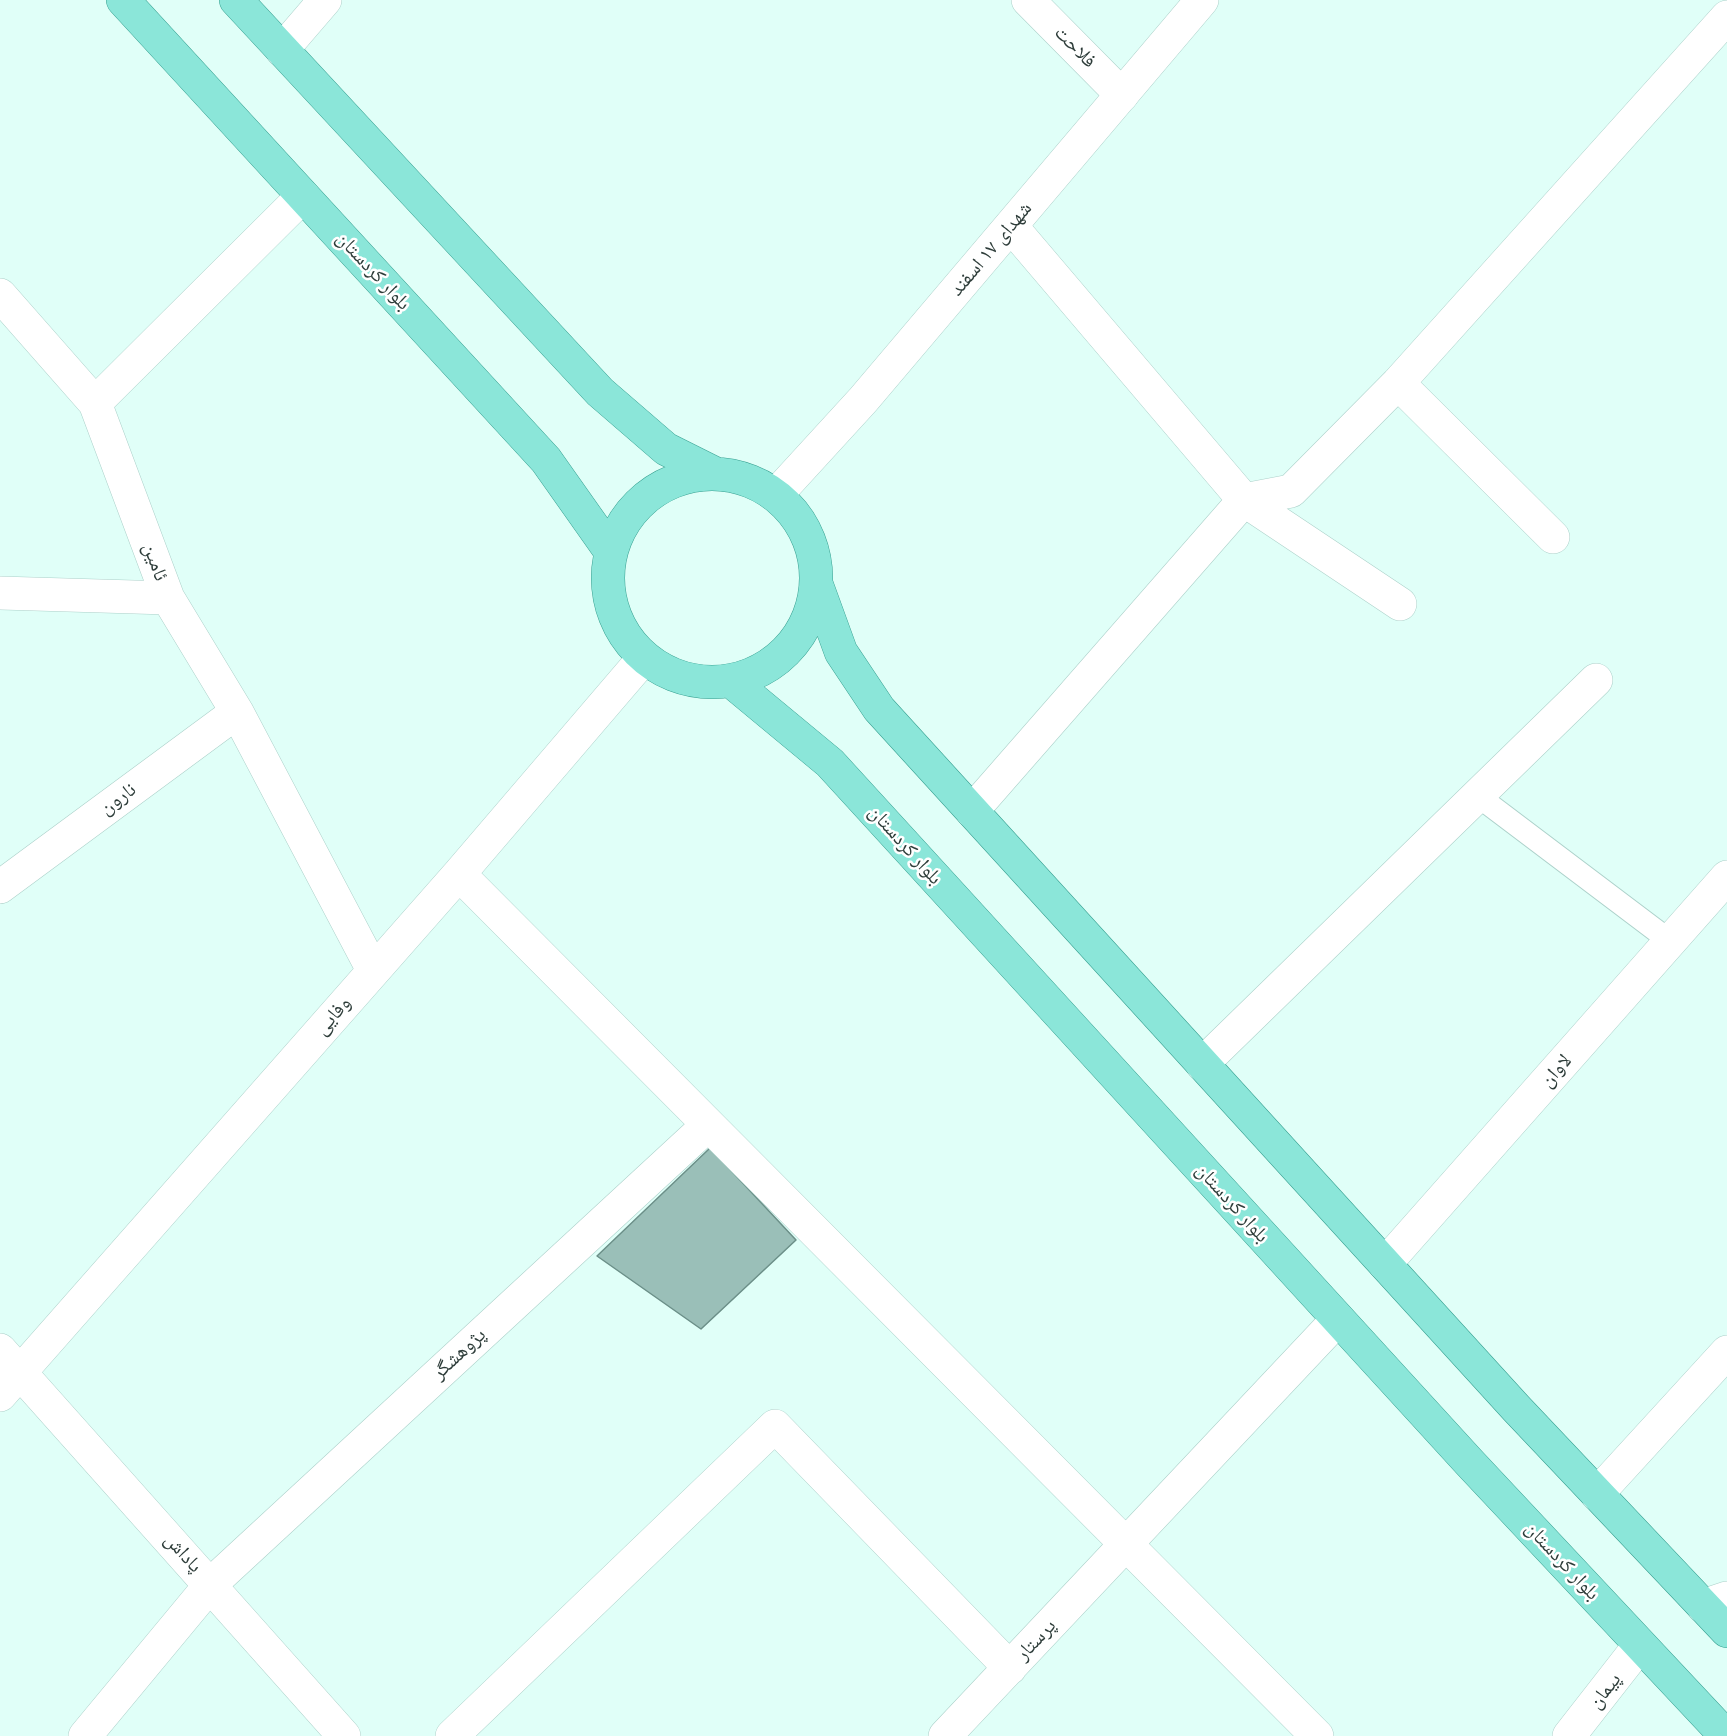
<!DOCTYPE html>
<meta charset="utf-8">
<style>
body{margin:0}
canvas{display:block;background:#e0fff8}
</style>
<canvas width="1727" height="1736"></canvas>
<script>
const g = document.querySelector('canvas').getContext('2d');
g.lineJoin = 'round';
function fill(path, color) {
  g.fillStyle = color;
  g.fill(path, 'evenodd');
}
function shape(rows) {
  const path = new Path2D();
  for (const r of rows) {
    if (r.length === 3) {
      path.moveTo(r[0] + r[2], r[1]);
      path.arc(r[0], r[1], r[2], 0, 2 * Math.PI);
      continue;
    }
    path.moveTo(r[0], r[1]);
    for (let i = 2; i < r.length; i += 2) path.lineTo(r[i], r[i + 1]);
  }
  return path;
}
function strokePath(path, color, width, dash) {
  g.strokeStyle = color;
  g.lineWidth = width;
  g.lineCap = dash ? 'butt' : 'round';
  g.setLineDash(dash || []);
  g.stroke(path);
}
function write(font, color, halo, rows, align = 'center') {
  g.font = font + ' "Zilla Slab","Noto Naskh Arabic",serif';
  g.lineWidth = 5;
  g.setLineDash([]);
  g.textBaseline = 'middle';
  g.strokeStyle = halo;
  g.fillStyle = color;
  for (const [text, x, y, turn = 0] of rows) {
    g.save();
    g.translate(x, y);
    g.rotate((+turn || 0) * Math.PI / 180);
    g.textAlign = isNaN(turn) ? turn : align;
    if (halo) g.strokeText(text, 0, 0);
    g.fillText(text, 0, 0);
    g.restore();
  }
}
const building = shape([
 [710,1148,796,1240,701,1329,597,1256,710,1148]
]);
fill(building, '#9abfb8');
strokePath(building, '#6b8f88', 1.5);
const lane = shape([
 [1478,796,1670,941]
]);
const street = shape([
 [1028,0,1122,95],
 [282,50,325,0],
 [303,196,95,403,168,598,237,712,373,970],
 [1011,226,1244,500,1400,604],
 [0,295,95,403],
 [1398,383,1553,537],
 [0,593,168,598],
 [972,811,1244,500,1291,491,1398,383,1727,17],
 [459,874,1317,1736],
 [0,887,237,712],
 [1202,1064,1596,680],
 [0,1350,344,1736],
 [0,1395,459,874,643,659],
 [1597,1494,1727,1352],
 [1703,1606,1727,1598],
 [85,1736,211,1584,708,1125],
 [452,1736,775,1426,1010,1668],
 [945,1736,1338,1319],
 [1569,1736,1640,1645]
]);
const secondary = shape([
 [776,495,863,400,1202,0],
 [1385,1264,1727,877]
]);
const primary = shape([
 [123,0,546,460,611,552],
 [236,0,600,392,666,449,714,473],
 [712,578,104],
 [817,586,841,652,879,709,1516,1408,1727,1631],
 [731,681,830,763,1469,1462,1726,1736]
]);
strokePath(lane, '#acd1ca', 24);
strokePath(street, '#acd1ca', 34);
strokePath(secondary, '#acd1ca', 34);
strokePath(primary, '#38a091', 34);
strokePath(lane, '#fff', 22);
strokePath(street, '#fff', 33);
strokePath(secondary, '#fff', 33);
strokePath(primary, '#8be6d9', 33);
write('20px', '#2e3d3a', '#fff', [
 ["فلاحت",1075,47,45],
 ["شهدای ۱۷ اسفند",991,249,-50],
 ["بلوار کردستان",373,271,47],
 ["ئامین",155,562,70],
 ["نارون",118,799,-36],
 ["بلوار کردستان",905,845,48],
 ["وفایی",333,1016,-49],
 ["لاوان",1556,1071,-49],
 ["بلوار کردستان",1232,1203,48],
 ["پژوهشگر",459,1354,-43],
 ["پاداش",183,1553,48],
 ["بلوار کردستان",1562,1561,47],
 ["پرستار",1036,1640,-47],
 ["پیمان",1605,1691,-52]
]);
</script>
